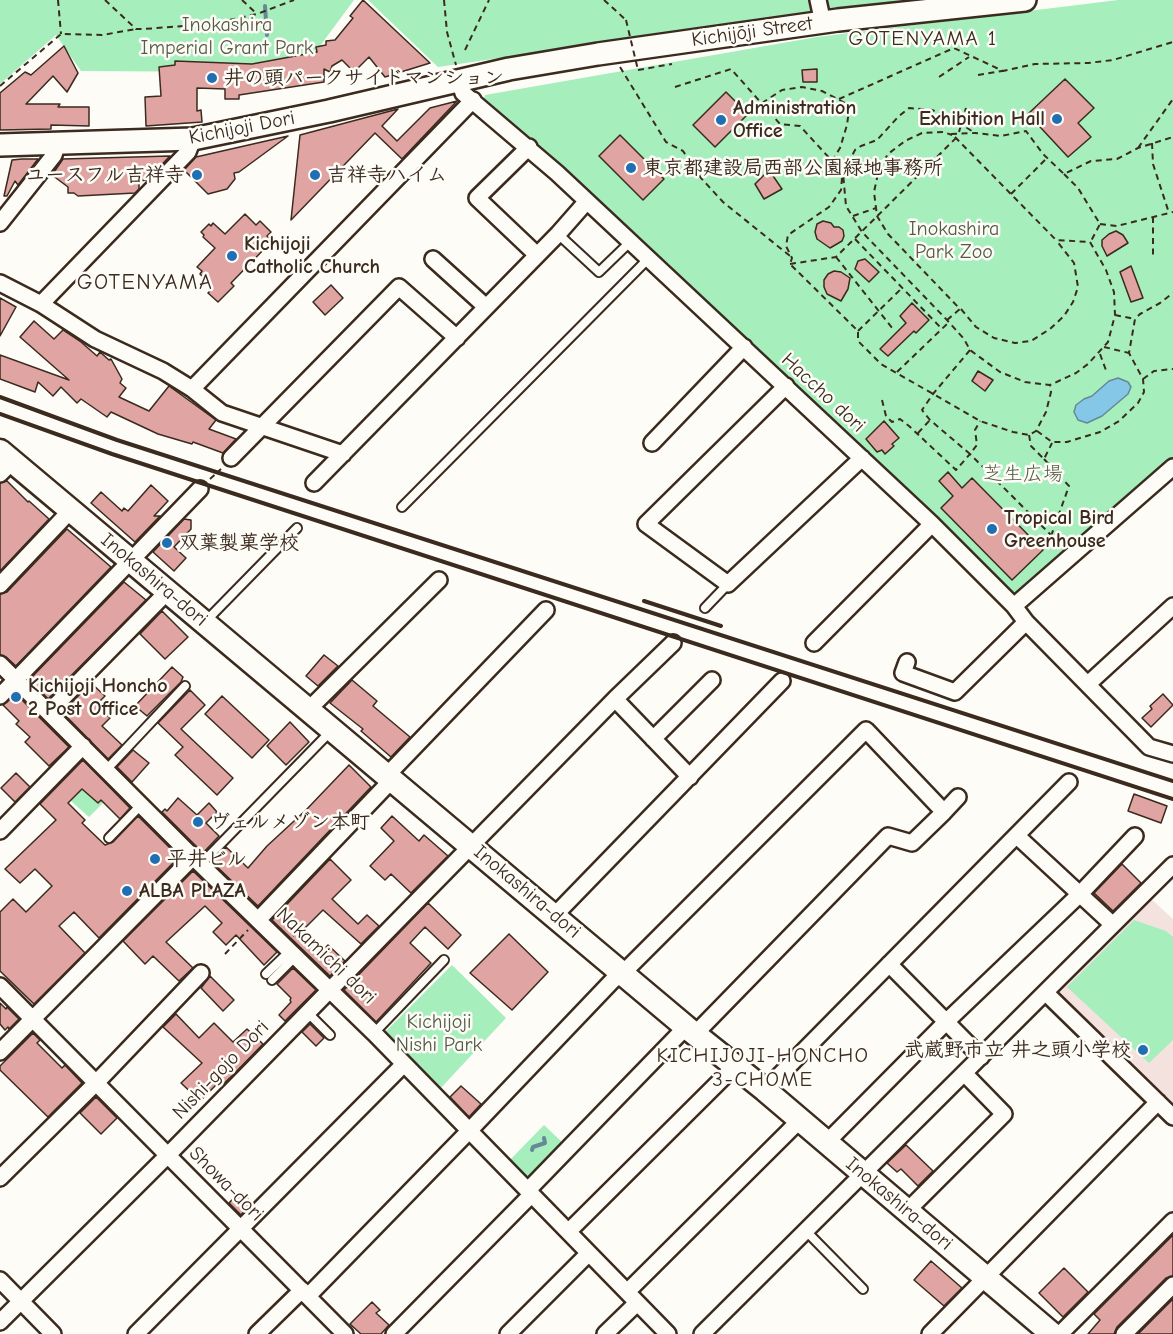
<!DOCTYPE html>
<meta charset="utf-8">
<style>
body{margin:0}
canvas{display:block;background:#fdfcf7}
</style>
<canvas width="1173" height="1334"></canvas>
<script>
const g = document.querySelector('canvas').getContext('2d');
g.lineJoin = 'round';
function fill(path, color) {
  g.fillStyle = color;
  g.fill(path, 'evenodd');
}
function shape(rows) {
  const path = new Path2D();
  for (const r of rows) {
    path.moveTo(r[0], r[1]);
    for (let i = 2; i < r.length; i += 2) path.lineTo(r[i], r[i + 1]);
  }
  return path;
}
function strokePath(path, color, width, dash) {
  g.strokeStyle = color;
  g.lineWidth = width;
  g.lineCap = dash ? 'butt' : 'round';
  g.setLineDash(dash || []);
  g.stroke(path);
}
function write(font, color, halo, rows, align = 'center') {
  g.font = font + ' "Comic Neue","Klee One",sans-serif';
  g.lineWidth = 5;
  g.setLineDash([]);
  g.textBaseline = 'middle';
  g.strokeStyle = halo;
  g.fillStyle = color;
  for (const [text, x, y, turn = 0] of rows) {
    g.save();
    g.translate(x, y);
    g.rotate((+turn || 0) * Math.PI / 180);
    g.textAlign = isNaN(turn) ? turn : align;
    if (halo) g.strokeText(text, 0, 0);
    g.fillText(text, 0, 0);
    g.restore();
  }
}
fill(shape([
 [1149,897,1173,919,1173,1108,1053,992]
]), '#f4e2de');
fill(shape([
 [0,0,354,0,317,50,237,72,81,71,56,35,0,84],
 [368,0,938,0,815,12,438,67],
 [1118,0,1173,0,1173,459,1015,598,484,99,485,95,817,37],
 [98,773,116,790,89,817,71,801],
 [1134,920,1166,931,1173,937,1173,1040,1149,1063,1067,987],
 [452,965,506,1018,439,1090,383,1034],
 [544,1125,565,1145,529,1182,508,1162]
]), '#a6eebc');
const water = shape([
 [1118,378,1128,382,1131,387,1128,394,1102,416,1087,423,1078,420,1074,412,1076,405,1084,399,1092,396,1109,381,1118,378]
]);
fill(water, '#85c7e6');
strokePath(water, '#678896', 1.5);
strokePath(shape([
 [265,6,267,35],
 [532,1150,533,1147,545,1143,544,1138]
]), '#678896', 4);
const building = shape([
 [363,0,430,63,385,77,369,57,354,72,342,60,332,66,330,72,324,69,324,82,239,95,239,99,225,99,225,89,197,88,197,111,201,110,202,122,146,126,145,97,161,96,159,67,175,65,175,61,252,64,317,52,316,47,326,45,326,41,335,40,353,18,350,16,363,0],
 [64,46,78,73,67,92,53,76,26,104,60,104,58,107,89,107,89,126,51,125,51,129,0,130,0,93,25,72,31,75,64,46],
 [817,69,817,82,803,82,802,70,817,69],
 [1065,79,1094,108,1078,123,1091,137,1068,157,1028,114,1065,79],
 [726,92,748,114,715,147,693,125,726,92],
 [457,101,402,159,375,133,291,220,300,135,398,109,382,126,397,141,430,108,457,101],
 [620,135,664,179,643,200,599,156,620,135],
 [288,136,239,172,234,173,235,179,227,189,208,194,184,170,196,157,288,136],
 [170,156,147,180,139,181,139,189,135,193,78,196,74,193,68,193,68,187,52,175,63,159,170,156],
 [22,159,38,159,18,185,15,181,7,196,4,196,12,160,22,159],
 [769,170,782,189,764,199,755,184,769,170],
 [245,214,256,225,260,221,271,232,267,236,272,241,231,283,234,286,218,302,208,293,212,289,203,280,204,278,200,274,202,271,197,267,215,248,203,237,204,235,201,232,209,224,211,226,213,223,225,234,245,214],
 [823,221,831,223,834,227,839,227,843,230,844,236,842,241,830,248,817,239,815,232,817,224,823,221],
 [1116,231,1123,235,1128,243,1107,256,1102,246,1102,240,1109,234,1116,231],
 [865,259,879,272,869,282,855,269,858,261,865,259],
 [1131,266,1143,298,1131,302,1120,272,1131,266],
 [834,271,841,272,850,278,848,289,841,301,827,294,824,287,824,280,828,274,834,271],
 [331,285,343,298,325,315,313,302,331,285],
 [0,298,16,307,0,336,0,298],
 [912,303,929,320,916,333,914,331,888,356,880,349,906,323,900,316,912,303],
 [34,321,54,339,63,330,81,342,97,356,100,352,109,360,111,359,122,379,120,383,126,388,119,397,149,411,169,386,216,420,209,429,236,439,223,453,193,442,192,444,158,434,111,412,107,417,81,399,77,403,61,387,53,396,38,382,35,392,0,379,0,355,69,380,20,337,34,321],
 [978,371,993,380,985,391,972,381,978,371],
 [884,421,899,438,892,444,894,446,885,454,882,450,877,452,866,439,884,421],
 [948,472,962,488,972,478,1043,550,1012,580,941,508,953,496,939,481,948,472],
 [7,481,28,502,29,501,49,519,0,571,0,483,7,481],
 [151,485,168,501,154,516,160,516,135,542,91,503,101,492,122,511,124,508,128,511,151,485],
 [184,519,191,520,191,529,174,547,186,558,174,571,153,552,184,519],
 [67,529,111,567,16,666,6,657,0,655,0,594,7,592,67,529],
 [124,582,146,600,48,699,29,680,124,582],
 [162,611,188,637,165,659,140,634,162,611],
 [324,655,338,666,318,686,306,676,324,655],
 [172,667,183,677,181,682,147,716,135,706,172,667],
 [352,680,377,701,373,706,410,737,391,757,361,731,363,729,330,703,352,680],
 [91,683,105,696,96,705,110,718,102,726,122,745,108,759,62,712,91,683],
 [190,690,205,705,181,729,233,778,217,795,175,755,183,747,158,723,190,690],
 [16,694,69,747,49,766,25,742,30,737,16,724,19,721,3,705,16,694],
 [1163,694,1173,705,1151,727,1142,718,1152,709,1150,706,1163,694],
 [222,696,269,740,252,758,205,714,222,696],
 [290,722,309,742,286,765,267,746,290,722],
 [133,750,149,763,132,782,117,767,133,750],
 [83,760,130,808,120,819,101,800,98,803,82,789,68,803,85,820,82,823,105,845,113,842,138,816,179,857,99,938,74,912,59,926,85,953,34,1004,0,971,0,912,13,899,26,912,52,886,35,869,20,883,5,869,56,820,40,804,83,760],
 [349,765,371,787,258,906,212,862,226,847,248,868,267,846,306,810,349,765],
 [16,773,30,787,15,802,1,788,16,773],
 [1134,794,1167,806,1161,823,1128,811,1134,794],
 [178,798,197,815,209,803,217,812,206,823,219,836,203,853,162,812,165,809,167,811,178,798],
 [392,816,419,841,424,835,448,856,411,893,391,874,385,880,370,866,394,841,381,828,392,816],
 [330,859,351,880,332,899,358,924,367,915,379,926,361,944,323,910,303,930,323,950,328,945,345,961,330,976,272,920,330,859],
 [1122,864,1141,883,1113,911,1094,893,1122,864],
 [193,871,277,952,264,965,236,935,226,945,213,932,222,923,205,906,166,942,193,968,179,981,153,956,145,964,123,941,193,871],
 [428,903,461,935,448,949,425,927,410,943,431,963,376,1022,344,990,428,903],
 [509,934,548,972,512,1010,470,973,509,934],
 [293,968,316,990,285,1021,279,1015,291,1002,290,1000,291,998,277,984,293,968],
 [210,976,234,1000,223,1011,201,988,210,976],
 [0,1003,6,1009,7,1007,19,1019,9,1029,8,1027,5,1030,0,1024,0,1003],
 [176,1014,199,1038,214,1023,233,1042,247,1029,263,1044,233,1075,221,1086,218,1083,200,1101,181,1083,202,1063,163,1027,176,1014],
 [310,1024,324,1038,316,1046,302,1032,310,1024],
 [33,1033,40,1040,37,1043,62,1068,65,1065,82,1083,48,1117,0,1070,0,1066,33,1033],
 [461,1086,481,1104,469,1117,450,1097,461,1086],
 [96,1097,117,1118,101,1134,80,1113,96,1097],
 [906,1145,933,1171,918,1186,901,1169,897,1172,887,1163,906,1145],
 [239,1192,248,1199,246,1202,250,1205,241,1215,229,1203,239,1192],
 [1173,1235,1173,1276,1166,1278,1117,1327,1114,1334,1088,1334,1100,1320,1094,1314,1173,1235],
 [931,1261,962,1288,944,1306,914,1280,931,1261],
 [1064,1268,1088,1292,1063,1317,1039,1293,1064,1268],
 [1173,1299,1173,1334,1138,1334,1173,1299],
 [372,1302,380,1310,376,1313,389,1325,381,1334,361,1334,350,1324,372,1302]
]);
fill(building, '#e0a5a2');
strokePath(building, '#3b2a1e', 1.5);
const service = shape([
 [558,234,599,272,630,242],
 [402,507,648,259],
 [705,608,728,584],
 [206,621,297,528],
 [107,769,185,686],
 [109,838,142,804],
 [201,864,330,732],
 [266,974,290,951],
 [272,980,296,956],
 [307,1012,330,1035],
 [374,1033,444,960],
 [806,1231,863,1289]
]);
const minor = shape([
 [818,0,823,23],
 [459,80,463,93,557,173,932,524,1014,606,1026,622,1149,747,1173,754],
 [529,147,477,198,537,255],
 [0,223,54,155,58,143],
 [433,259,485,306],
 [0,283,41,304,95,339,163,371,192,389,222,413,343,454],
 [41,304,188,152,193,139],
 [786,386,646,524,728,584,862,458],
 [192,389,473,100],
 [652,443,744,347],
 [231,458,399,287,457,338],
 [0,474,13,461],
 [314,483,558,234,587,201],
 [0,585,71,510],
 [1014,606,1173,467],
 [814,643,932,524],
 [907,662,903,673,955,692,1026,622],
 [0,664,193,857,374,1033,668,1334],
 [1088,684,1173,606],
 [0,696,200,489],
 [615,699,690,777],
 [308,710,439,580],
 [49,712,168,591],
 [653,739,712,680],
 [0,831,83,746],
 [1017,836,1112,924],
 [555,915,782,681],
 [259,919,386,786,394,768,546,610],
 [889,964,981,1057],
 [0,986,345,1334],
 [1046,993,1173,1117],
 [695,1034,888,836,912,843,944,812],
 [0,1052,193,857],
 [765,1090,1069,782],
 [826,1143,947,1021,1080,894,1135,836],
 [0,1178,96,1083,201,973],
 [528,1190,686,1027],
 [907,1211,1004,1114,965,1074],
 [569,1231,735,1066],
 [0,1280,53,1334],
 [627,1292,800,1120],
 [308,1296,469,1131,613,980,623,973,866,730,944,812,958,797],
 [0,1322,168,1155,615,699,673,643],
 [136,1334,404,1064],
 [257,1334,302,1290],
 [394,1334,532,1194],
 [508,1334,589,1253],
 [605,1334,637,1303],
 [702,1334,1173,865],
 [930,1334,1158,1102],
 [1060,1334,1173,1221],
 [1124,1334,1173,1285]
]);
const secondary = shape([
 [0,145,193,139,329,111,509,69,598,54,838,20,1025,0]
]);
const primary = shape([
 [0,451,686,1027,765,1090,1052,1334]
]);
strokePath(service, '#3b2a1e', 12);
strokePath(minor, '#3b2a1e', 20);
strokePath(secondary, '#3b2a1e', 26);
strokePath(primary, '#3b2a1e', 27);
strokePath(shape([
 [58,0,61,34],
 [105,0,136,29,144,29,211,24,257,14,294,0],
 [242,0,257,14],
 [444,0,447,32,456,65],
 [604,0,626,20],
 [465,50,489,0],
 [620,67,666,142,683,151,701,178,723,202,790,256],
 [638,70,672,64],
 [978,75,1002,71],
 [939,77,969,57],
 [0,86,61,34,102,35,136,29],
 [675,87,731,69,780,124,800,126,843,173,846,206,862,232,947,320,964,339,970,350,1000,372,1025,382,1050,385,1076,373,1088,364,1108,342,1115,315,1114,292,1106,270,1090,242,1056,240,953,135],
 [839,99,954,48,1003,71,1035,64,1088,63,1113,60,1173,42],
 [762,103,782,90,802,87,822,91,845,103,849,110,847,125,840,148,832,161],
 [959,132,966,108],
 [951,134,975,133,1001,136,1026,131,1043,154,1064,174,1091,161,1117,159,1138,148,1173,137],
 [1152,143,1153,164,1169,213],
 [1138,148,1173,99],
 [843,173,855,150,861,146,877,140,898,117,909,108,932,110,950,117,975,133],
 [1064,174,1078,188,1100,224,1091,241],
 [842,178,841,190,829,207,788,235,786,246,792,258,790,264,858,331,858,341,881,364,980,421,1013,432,1029,435,1036,431,1046,412,1051,392,1050,385],
 [1011,194,1047,158],
 [853,216,876,208],
 [1153,217,1153,256],
 [1100,224,1117,226,1173,212],
 [855,239,942,329],
 [836,257,893,329],
 [790,264,836,257,957,137],
 [961,309,976,327,994,338,1015,343,1031,341,1050,329,1064,316,1073,302,1078,287,1074,263,1056,240],
 [1115,315,1135,319],
 [947,320,960,309,888,234,877,216,874,192,879,169,888,154,905,141,922,133,943,132,952,135],
 [858,331,902,288],
 [1104,347,1129,353],
 [970,350,933,394,922,410,930,420,970,454,977,445,975,430,980,421],
 [1100,354,1107,373],
 [897,372,948,323],
 [1143,379,1154,371,1173,369],
 [882,400,886,416,892,422,900,419,909,426,956,470,970,454,1051,535],
 [1037,431,1052,442,1067,442,1100,432,1119,421,1138,403,1144,392,1143,379,1129,353,1135,319,1140,314,1160,303,1173,293],
 [918,433,930,420],
 [1029,435,1031,446,1044,459,1052,443],
 [1044,459,1069,486,1050,539],
 [210,479,221,469],
 [293,936,302,926],
 [225,954,248,930]
]), '#3b2a1e', 2, [6, 4.5]);
strokePath(service, '#fdfcf7', 8);
strokePath(minor, '#fdfcf7', 15);
strokePath(secondary, '#fdfcf7', 21);
strokePath(primary, '#fdfcf7', 22);
strokePath(shape([
 [0,397,117,440,1173,781],
 [0,414,112,454,1173,799],
 [644,601,721,626]
]), '#3b2a1e', 4);
strokePath(shape([
 [626,20,638,70]
]), '#3b2a1e', 2, [6, 4.5]);
for (const [x, y, r, color] of [
 [212,78,6,"#1f6fb2"],
 [1057,119,6,"#1f6fb2"],
 [721,120,6,"#1f6fb2"],
 [631,168,6,"#1f6fb2"],
 [197,175,6,"#1f6fb2"],
 [315,175,6,"#1f6fb2"],
 [232,256,6,"#1f6fb2"],
 [992,529,6,"#1f6fb2"],
 [167,543,6,"#1f6fb2"],
 [16,697,6,"#1f6fb2"],
 [198,822,6,"#1f6fb2"],
 [155,859,6,"#1f6fb2"],
 [127,891,6,"#1f6fb2"],
 [1143,1050,6,"#1f6fb2"]
]) {
  const dot = new Path2D();
  dot.arc(x, y, r, 0, 2 * Math.PI);
  g.fillStyle = color;
  g.fill(dot);
  strokePath(dot, '#fdfcf7', 2);
}
write('20px', '#565b46', '#fdfcf7', [
 ["Inokashira",227,25],
 ["Imperial Grant Park",227,48],
 ["Inokashira",954,229],
 ["Park Zoo",954,252],
 ["芝生広場",1023,474],
 ["Kichijoji",439,1022],
 ["Nishi Park",439,1045]
]);
write('20px', '#3b2a1e', '#fdfcf7', [
 ["Kichijōji Street",752,32,-8],
 ["Kichijoji Dori",242,128,-11],
 ["Haccho dori",823,393,43],
 ["Inokashira-dori",154,580,40],
 ["Inokashira-dori",527,892,40],
 ["Nakamichi dori",326,956,44],
 ["Nishi-gojo Dori",221,1070,-46],
 ["Showa-dori",226,1184,45],
 ["Inokashira-dori",899,1204,40]
]);
write('bold 20px', '#3b2a1e', '#fdfcf7', [
 ["井の頭パークサイドマンション",224,78],
 ["Administration",733,108],
 ["Office",733,131],
 ["Exhibition Hall",1045,119,"right"],
 ["東京都建設局西部公園緑地事務所",643,168],
 ["ユースフル吉祥寺",185,175,"right"],
 ["吉祥寺ハイム",327,175],
 ["Kichijoji",244,244],
 ["Catholic Church",244,267],
 ["Tropical Bird",1004,518],
 ["Greenhouse",1004,541],
 ["双葉製菓学校",179,543],
 ["Kichijoji Honcho",28,686],
 ["2 Post Office",28,709],
 ["ヴェルメゾン本町",210,822],
 ["平井ビル",167,859],
 ["ALBA PLAZA",139,891],
 ["武蔵野市立 井之頭小学校",1131,1050,"right"]
], 'left');
g.letterSpacing = '1.5px';
write('21px', '#3b2a1e', '#fdfcf7', [
 ["GOTENYAMA 1",923,39],
 ["KICHIJOJI-HONCHO",763,1056],
 ["3-CHOME",763,1080]
]);
g.letterSpacing = '0px';
g.letterSpacing = '1.5px';
write('22px', '#3b2a1e', '#fdfcf7', [
 ["GOTENYAMA",145,283]
]);
g.letterSpacing = '0px';
</script>
